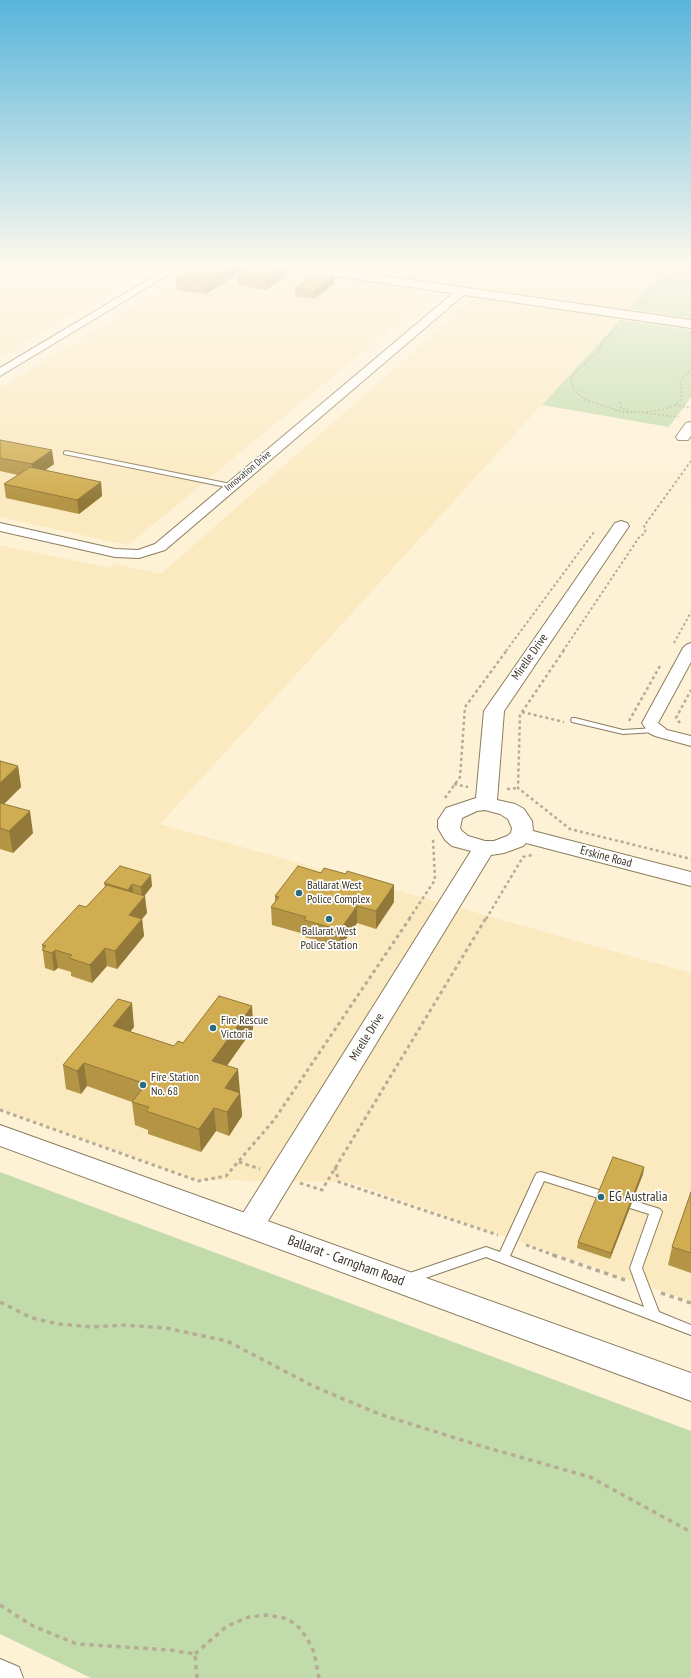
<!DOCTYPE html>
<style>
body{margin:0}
canvas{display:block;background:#fdf1d6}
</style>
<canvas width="691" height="1678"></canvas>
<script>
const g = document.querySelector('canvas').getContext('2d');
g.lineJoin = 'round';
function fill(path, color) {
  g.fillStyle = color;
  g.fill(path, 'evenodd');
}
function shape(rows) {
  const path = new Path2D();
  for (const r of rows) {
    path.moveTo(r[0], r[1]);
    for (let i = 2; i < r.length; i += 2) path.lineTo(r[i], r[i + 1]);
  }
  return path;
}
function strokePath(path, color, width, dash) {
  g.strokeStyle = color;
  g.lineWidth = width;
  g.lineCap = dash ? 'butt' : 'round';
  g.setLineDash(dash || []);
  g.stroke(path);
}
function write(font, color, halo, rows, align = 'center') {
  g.font = font + ' "PT Sans Narrow",sans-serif';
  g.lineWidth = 3.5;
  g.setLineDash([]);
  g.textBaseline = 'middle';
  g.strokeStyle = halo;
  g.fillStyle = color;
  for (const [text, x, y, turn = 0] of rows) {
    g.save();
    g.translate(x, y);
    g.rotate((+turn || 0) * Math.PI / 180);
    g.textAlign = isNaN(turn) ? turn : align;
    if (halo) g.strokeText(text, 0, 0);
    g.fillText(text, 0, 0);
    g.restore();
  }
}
fill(shape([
 [0,267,152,267,0,357],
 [200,267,261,267,433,294,128,545,0,517,0,388],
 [346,267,646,267,665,269,160,824,691,973,691,1301,349,1182,197,1180,0,1109,0,545,109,568,114,564,161,574,487,287]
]), '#fbe9bf');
fill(shape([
 [665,269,691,273,691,318,629,309],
 [620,320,691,330,691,397,669,427,542,405],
 [0,1172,691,1431,691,1678,91,1678,0,1634]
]), '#c2dbab');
const service = shape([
 [66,451,231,484,234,486,231,488,64,454,64,452,66,451],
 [572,718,575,718,623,730,655,728,659,730,655,732,623,734,572,722,571,720,572,718],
 [541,1172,660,1209,662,1212,642,1268,659,1312,691,1325,691,1335,486,1257,408,1284,404,1283,402,1279,404,1275,486,1247,500,1252,535,1176,537,1173,541,1172],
 [544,1181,649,1214,630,1268,644,1307,510,1256,544,1181]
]);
const minor = shape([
 [169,267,181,267,0,376,0,368,169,267],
 [462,288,467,291,466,293,165,550,139,558,115,557,0,531,0,523,115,549,138,550,155,544,458,289,462,288],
 [691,643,691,662,658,723,667,730,691,736,691,746,655,736,649,733,642,723,683,648,686,645,691,643],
 [0,1659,19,1667,23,1678,0,1678,0,1659]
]);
const tertiary = shape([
 [293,267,322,267,691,320,691,328,299,271,293,267],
 [691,422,691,436,688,440,678,440,676,437,678,434,686,423,691,422],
 [621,521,627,523,629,526,504,711,497,800,515,804,524,809,532,821,533,831,691,872,691,886,526,843,523,846,504,853,491,855,260,1234,250,1237,240,1234,236,1226,240,1218,471,851,452,846,445,840,438,828,438,820,446,808,476,798,484,711,615,523,621,521],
 [485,810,500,814,508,819,512,828,511,833,507,836,494,841,485,841,468,836,462,831,460,828,462,818,477,811,485,810]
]);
const secondary = shape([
 [0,1125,691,1373,691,1401,0,1146,0,1125]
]);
strokePath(service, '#8b7e5e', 2);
strokePath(minor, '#8b7e5e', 2);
strokePath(tertiary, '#8b7e5e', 2);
strokePath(secondary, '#8b7e5e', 2);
strokePath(shape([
 [643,304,666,278,673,275,691,274],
 [617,327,602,343,598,352,575,372,571,378,573,389,584,399,622,412,646,412,665,409,677,404,681,399,682,388,680,381,691,369],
 [620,402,621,408,630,411],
 [675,405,691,408],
 [646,413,679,417]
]), '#b6ac96', 1.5, [2, 2]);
strokePath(shape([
 [674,643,691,612],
 [506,651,594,532],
 [563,651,640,536,644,534,646,529,644,526,691,461]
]), '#b6ac96', 2, [2.5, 2.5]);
strokePath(shape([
 [564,650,520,715,518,788,570,829,691,859],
 [522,712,564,722],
 [629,721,660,666],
 [680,723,676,718,691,690],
 [454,784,468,787],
 [507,789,518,788],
 [445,798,460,777,465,707,507,650],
 [409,919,435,880,433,839],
 [486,919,523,857,532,855]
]), '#b6ac96', 2.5, [3, 3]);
strokePath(shape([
 [0,1110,198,1181,226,1176,274,1120,410,918],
 [239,1162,260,1169],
 [335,1167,339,1182,498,1235],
 [300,1183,322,1190,486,918],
 [526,1245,556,1256]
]), '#b6ac96', 3, [3.5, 3.5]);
strokePath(shape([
 [553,1255,625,1280],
 [661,1293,691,1303],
 [0,1302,32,1318,58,1324,92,1327,125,1325,166,1328,227,1341,315,1387,379,1414,481,1446,590,1477,691,1532],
 [0,1605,33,1626,77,1644,170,1650,195,1654,197,1678],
 [195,1654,227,1626,249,1617,267,1615,284,1618,296,1624,307,1638,314,1652,319,1678]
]), '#b6ac96', 3.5, [4.5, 4.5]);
fill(service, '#fff');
fill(minor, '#fff');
fill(tertiary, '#fff');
fill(secondary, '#fff');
fill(shape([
 [195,267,287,267,287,275,266,290,238,285,237,274,206,294,177,290,176,278],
 [334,284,314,299,295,296,295,288],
 [0,440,54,464,45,470,101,482,102,496,79,514,6,498,4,484,18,475,0,471],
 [0,761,18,766,21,787,4,804,33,833,13,853,0,849],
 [120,866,152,886,144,896,147,913,142,919,144,936,117,969,107,966,92,983,71,976,71,972,58,968,54,971,45,968,42,945,86,907,105,887,104,883],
 [321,873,346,874,394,885,394,902,376,929,357,923,340,948,305,937,304,934,272,925,271,907,275,902,275,896],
 [252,1006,253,1029,227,1065,240,1092,242,1116,229,1136,216,1131,201,1152,148,1134,148,1130,135,1125,132,1102,87,1086,81,1094,66,1089,63,1065,134,1027,130,1032,174,1046,183,1043],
 [644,1167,643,1174,610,1259,577,1248,578,1242],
 [691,1192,691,1273,668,1265,672,1247]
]), '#b49546');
fill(shape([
 [230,267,249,267,206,294,206,282],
 [282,267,287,267,287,275,266,290,266,278],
 [334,276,334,284,314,299,314,291],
 [52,450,54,464,34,478,32,464],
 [101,482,102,496,79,514,77,500],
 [18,766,21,787,0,808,0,783],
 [30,811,33,833,13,853,9,831],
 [151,875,152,886,142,899,141,887],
 [132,884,134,896,129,902,128,890],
 [394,885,394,902,376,929,376,911],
 [145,896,147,913,131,932,129,915],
 [357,906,357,923,340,948,340,930],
 [142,919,144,936,117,969,115,951],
 [105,948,107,966,92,983,90,965],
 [55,950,58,968,54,971,52,953],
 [132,1003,134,1027,116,1049,113,1026],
 [252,1006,253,1029,214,1084,212,1061],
 [84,1063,87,1086,81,1094,77,1071],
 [238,1069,240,1092,226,1111,225,1088],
 [240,1093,242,1116,229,1136,227,1112],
 [214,1108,216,1131,201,1152,199,1129],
 [644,1167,643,1174,610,1259,611,1253]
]), '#927939');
const building = shape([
 [195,267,230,267,206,282,176,278,195,267],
 [248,267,282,267,266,278,237,274,248,267],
 [324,275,334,276,314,291,295,288,311,276,321,277,324,275],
 [0,440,52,450,32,464,0,458,0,440],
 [30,467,101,482,77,500,4,484,30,467],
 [0,761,18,766,0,783,0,761],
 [0,803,30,811,9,831,0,828,0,803],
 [120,866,151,875,141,887,132,884,128,890,104,883,120,866],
 [298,866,321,873,324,868,346,874,347,871,394,885,376,911,357,906,340,930,304,920,306,917,271,907,279,897,275,896,298,866],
 [107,885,145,896,129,915,142,919,115,951,105,948,90,965,69,958,72,955,55,950,52,953,42,950,46,946,42,945,79,905,86,907,107,885],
 [219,996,252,1006,212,1061,238,1069,225,1088,240,1093,227,1112,214,1108,199,1129,146,1111,149,1107,132,1102,146,1084,84,1063,77,1071,63,1065,118,999,132,1003,113,1026,174,1046,178,1041,183,1043,219,996],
 [613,1157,644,1167,611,1253,578,1242,613,1157],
 [691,1192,691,1253,672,1247,691,1192]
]);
fill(building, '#d1ad51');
strokePath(building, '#927939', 1);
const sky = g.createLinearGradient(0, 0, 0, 502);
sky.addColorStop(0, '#57b5db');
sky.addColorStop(0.53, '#fef9ed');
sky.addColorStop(1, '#fef9ed00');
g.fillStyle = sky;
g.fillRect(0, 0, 691, 502);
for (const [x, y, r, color] of [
 [299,893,4,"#2a6c7e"],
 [329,919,4,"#2a6c7e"],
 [213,1028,4,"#2a6c7e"],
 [143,1085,4,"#2a6c7e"],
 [601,1197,4,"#2a6c7e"]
]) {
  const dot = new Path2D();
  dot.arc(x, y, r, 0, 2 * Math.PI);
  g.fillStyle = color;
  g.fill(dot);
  strokePath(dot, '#fff', 1.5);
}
write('10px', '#3a3426', '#fff', [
 ["Innovation Drive",248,471,-40]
]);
write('12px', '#3a3426', '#fff', [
 ["Mirelle Drive",530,657,-55],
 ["Erskine Road",606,857,15],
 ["Mirelle Drive",367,1037,-58]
]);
write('12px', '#3a3426', '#fff', [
 ["Ballarat West",307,886],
 ["Police Complex",307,900],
 ["Ballarat West",329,932,"center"],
 ["Police Station",329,946,"center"],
 ["Fire Rescue",221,1021],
 ["Victoria",221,1035],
 ["Fire Station",151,1078],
 ["No. 68",151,1092]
], 'left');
write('14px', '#3a3426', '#fff', [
 ["EG Australia",609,1197]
], 'left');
write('14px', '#3a3426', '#fff', [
 ["Ballarat - Carngham Road",346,1261,20]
]);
</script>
